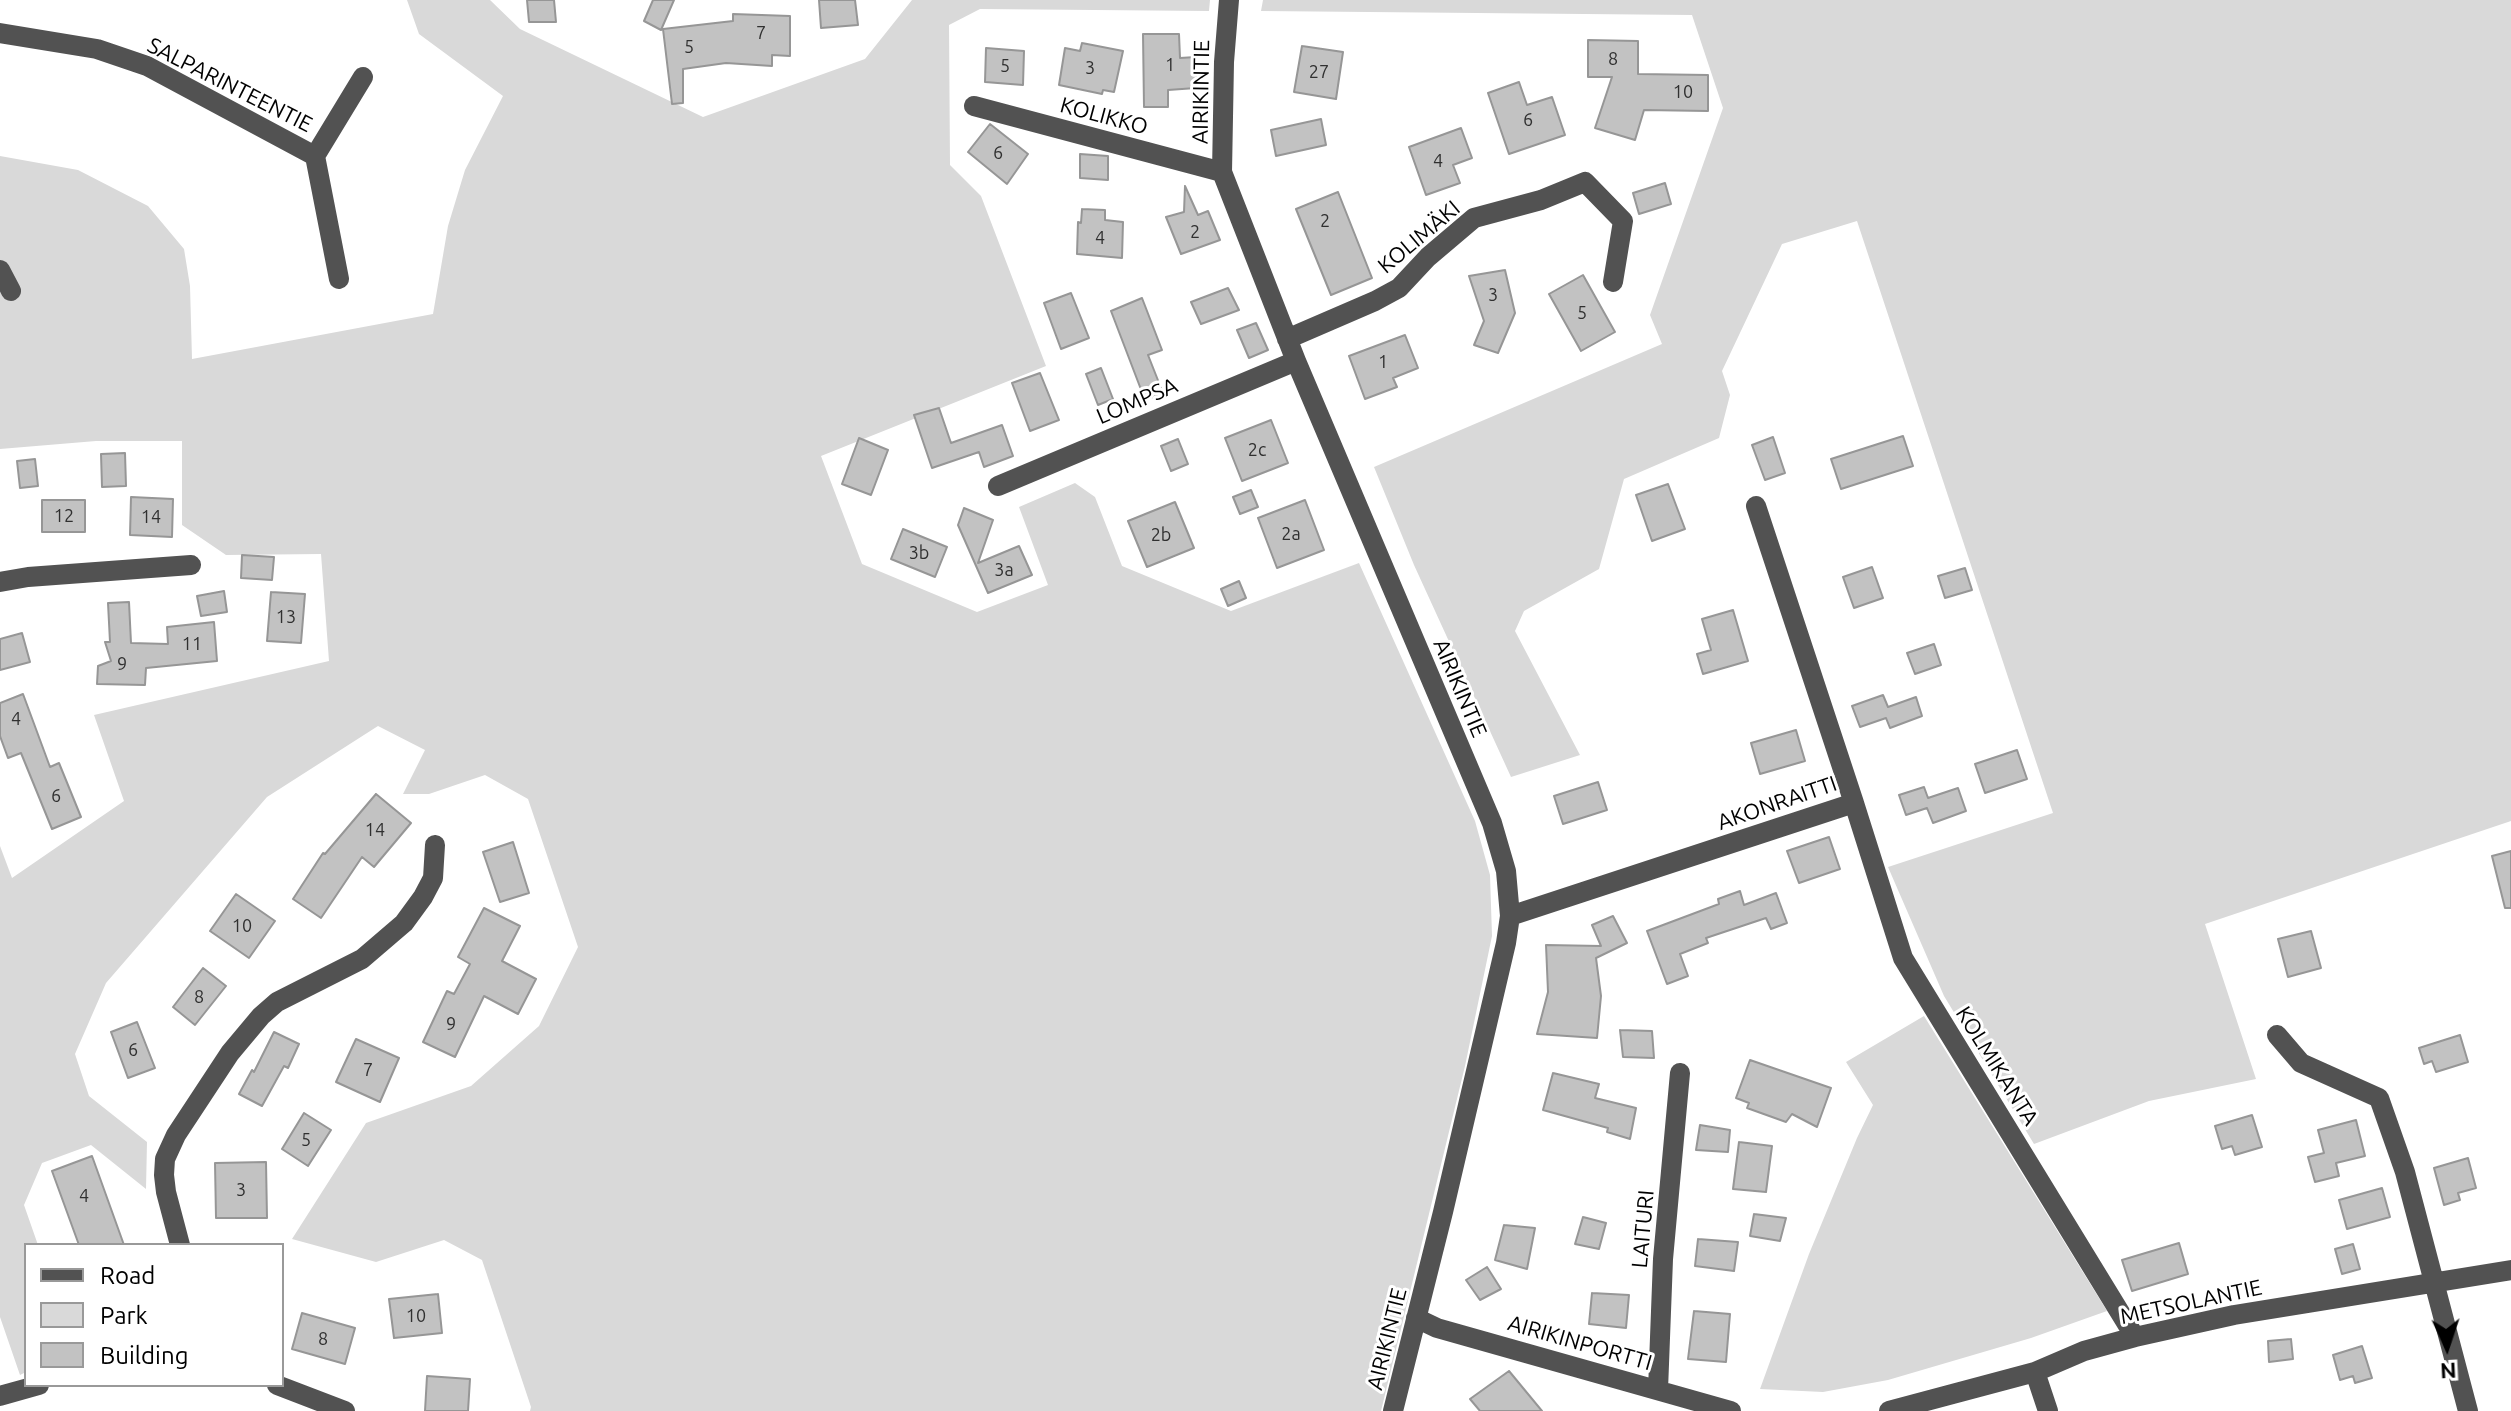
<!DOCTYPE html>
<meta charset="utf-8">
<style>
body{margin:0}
#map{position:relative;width:2511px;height:1411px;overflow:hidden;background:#fff;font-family:Ubuntu,sans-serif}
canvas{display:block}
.legend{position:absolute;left:24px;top:1243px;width:260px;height:144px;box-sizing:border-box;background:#fff;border:2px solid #999;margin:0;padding:10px 14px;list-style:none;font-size:24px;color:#000}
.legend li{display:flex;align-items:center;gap:16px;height:40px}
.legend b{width:40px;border:2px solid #999}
.north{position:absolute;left:2407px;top:1307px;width:80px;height:80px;-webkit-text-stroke:6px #fff;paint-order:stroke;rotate:177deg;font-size:22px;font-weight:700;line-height:32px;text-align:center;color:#000}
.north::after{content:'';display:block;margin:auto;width:28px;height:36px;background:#000;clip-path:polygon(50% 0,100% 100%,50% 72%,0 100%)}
</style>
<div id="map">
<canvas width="2511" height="1411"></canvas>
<ul class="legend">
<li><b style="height:10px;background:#525252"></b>Road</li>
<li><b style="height:22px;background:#d9d9d9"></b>Park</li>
<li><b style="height:22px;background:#c2c2c2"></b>Building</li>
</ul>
<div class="north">N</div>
</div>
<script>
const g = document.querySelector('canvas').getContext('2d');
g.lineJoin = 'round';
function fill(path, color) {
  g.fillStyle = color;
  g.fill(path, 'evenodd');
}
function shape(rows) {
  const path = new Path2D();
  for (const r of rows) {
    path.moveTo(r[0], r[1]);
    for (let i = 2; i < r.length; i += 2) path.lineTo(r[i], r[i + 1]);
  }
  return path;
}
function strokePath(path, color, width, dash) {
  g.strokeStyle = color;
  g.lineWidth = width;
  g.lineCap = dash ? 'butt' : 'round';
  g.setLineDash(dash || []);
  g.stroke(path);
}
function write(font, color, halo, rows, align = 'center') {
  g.font = font + ' Ubuntu,sans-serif';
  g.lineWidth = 6;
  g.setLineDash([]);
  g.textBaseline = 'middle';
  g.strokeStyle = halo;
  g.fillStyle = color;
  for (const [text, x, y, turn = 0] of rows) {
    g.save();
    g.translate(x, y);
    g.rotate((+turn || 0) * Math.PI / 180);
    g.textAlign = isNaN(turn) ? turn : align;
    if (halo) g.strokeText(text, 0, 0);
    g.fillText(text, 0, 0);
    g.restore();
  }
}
fill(shape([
 [407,0,490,0,520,29,703,117,865,59,912,0,1210,0,1209,11,980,9,949,25,950,165,981,196,1046,366,821,456,862,564,977,612,1048,585,1019,507,1075,483,1095,497,1122,566,1231,611,1359,563,1475,821,1490,875,1492,936,1465,1066,1381,1411,530,1411,531,1407,482,1260,444,1240,376,1262,292,1239,366,1123,471,1086,539,1026,578,947,528,799,485,775,429,794,403,794,425,750,378,726,267,797,106,983,75,1054,89,1096,147,1142,146,1189,91,1145,42,1163,24,1205,38,1245,26,1245,26,1372,20,1375,0,1317,0,846,12,878,124,801,94,715,329,661,321,554,226,555,182,525,182,441,96,441,0,449,0,156,78,170,148,206,184,249,190,286,192,359,433,314,448,226,465,170,503,96,419,34],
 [1263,0,2511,0,2511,821,2205,924,2256,1079,2149,1101,2034,1144,1944,996,1888,867,2053,813,1857,221,1782,244,1722,371,1730,395,1719,438,1624,479,1599,569,1524,611,1515,631,1580,755,1511,777,1414,565,1374,467,1662,344,1650,315,1723,108,1692,15,1261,11],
 [1924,1016,2107,1311,2031,1338,1888,1380,1823,1392,1760,1389,1809,1254,1857,1138,1873,1105,1846,1062]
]), '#d9d9d9');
const building = shape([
 [527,0,554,0,556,22,529,22,527,0],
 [653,0,674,0,661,30,644,21,653,0],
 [819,0,855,0,858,25,821,28,819,0],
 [733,14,790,16,790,56,772,55,772,66,726,63,683,69,683,103,672,104,663,29,733,21,733,14],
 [1143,34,1179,34,1180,58,1196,57,1196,88,1168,90,1168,107,1144,107,1143,34],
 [1588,40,1638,41,1638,74,1708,75,1708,111,1644,110,1635,140,1595,128,1612,77,1588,77,1588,40],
 [1082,43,1123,51,1114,92,1103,90,1102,94,1059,85,1065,48,1080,51,1082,43],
 [1302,46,1343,52,1336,99,1294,92,1302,46],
 [986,48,1024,51,1023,85,985,82,986,48],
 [1519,82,1527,105,1552,97,1565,135,1509,154,1488,93,1519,82],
 [1321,119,1326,145,1276,156,1271,130,1321,119],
 [990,124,1028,154,1007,184,968,152,990,124],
 [1461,128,1472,158,1453,165,1460,183,1426,195,1409,147,1461,128],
 [1080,154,1108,156,1108,180,1080,178,1080,154],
 [1665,183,1671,204,1639,214,1633,193,1665,183],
 [1185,186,1198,215,1208,211,1220,240,1181,254,1166,217,1184,212,1185,186],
 [1338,192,1372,278,1331,295,1296,209,1338,192],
 [1082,209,1105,210,1105,220,1123,222,1122,258,1077,254,1078,222,1081,223,1082,209],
 [1505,270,1515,313,1498,353,1474,345,1484,321,1469,276,1505,270],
 [1583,275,1615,332,1581,351,1549,294,1583,275],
 [1228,288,1239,310,1201,324,1191,302,1228,288],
 [1071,293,1089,338,1061,349,1044,303,1071,293],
 [1142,298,1162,350,1148,355,1163,393,1145,400,1111,311,1142,298],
 [1256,323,1268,350,1249,358,1237,330,1256,323],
 [1405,335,1418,368,1393,378,1397,387,1365,399,1349,356,1405,335],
 [1101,368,1113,399,1098,405,1086,374,1101,368],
 [1040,373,1059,420,1030,431,1012,383,1040,373],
 [939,408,951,443,1002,425,1013,456,984,467,979,452,932,468,914,415,939,408],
 [1271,420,1288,463,1242,481,1225,438,1271,420],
 [1903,436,1913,466,1841,489,1831,459,1903,436],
 [1773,437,1785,473,1765,480,1752,445,1773,437],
 [859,438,888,450,871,495,842,484,859,438],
 [1178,439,1188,464,1171,471,1161,446,1178,439],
 [125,453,126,486,102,487,101,454,125,453],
 [35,459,38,486,20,488,17,461,35,459],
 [1668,484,1685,529,1652,541,1636,495,1668,484],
 [1251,490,1258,507,1240,514,1233,497,1251,490],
 [131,497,173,499,172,537,130,535,131,497],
 [42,500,85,500,85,532,42,532,42,500],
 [1305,500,1324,550,1277,568,1258,518,1305,500],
 [1175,502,1194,548,1147,567,1128,521,1175,502],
 [964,508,993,520,978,563,1019,546,1032,575,988,593,958,525,964,508],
 [903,529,947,547,935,577,891,559,903,529],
 [242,555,274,557,272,580,241,578,242,555],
 [1872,567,1883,598,1854,608,1843,577,1872,567],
 [1965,568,1972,590,1945,598,1938,576,1965,568],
 [1239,581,1246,598,1228,606,1221,589,1239,581],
 [224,591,227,612,201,616,197,596,224,591],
 [271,592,305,594,301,643,267,641,271,592],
 [129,602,131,643,168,644,167,627,214,622,217,661,146,668,145,685,97,684,98,666,111,661,105,642,110,642,108,603,129,602],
 [1733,610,1748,661,1703,674,1697,654,1711,650,1702,619,1733,610],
 [22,633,30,662,0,670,0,639,22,633],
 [1934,644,1941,665,1915,674,1907,653,1934,644],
 [23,694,50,767,59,763,81,817,52,829,21,753,8,758,0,736,0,703,23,694],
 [1883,695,1888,707,1916,697,1922,716,1890,728,1886,718,1860,727,1852,706,1883,695],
 [1796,730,1805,761,1760,774,1751,743,1796,730],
 [2017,750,2027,779,1985,793,1975,764,2017,750],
 [1598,782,1607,810,1563,824,1554,796,1598,782],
 [1924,787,1928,798,1958,788,1966,811,1933,823,1927,808,1906,815,1899,795,1924,787],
 [376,794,411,823,374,867,362,857,321,918,293,899,323,853,325,854,376,794],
 [1829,837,1840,869,1799,883,1787,851,1829,837],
 [513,842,529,893,500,902,483,852,513,842],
 [2511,851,2511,908,2505,908,2492,856,2511,851],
 [1740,891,1744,905,1776,893,1787,923,1771,929,1766,918,1706,938,1708,943,1680,954,1688,976,1667,984,1647,931,1719,904,1718,899,1740,891],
 [236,894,275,921,249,958,210,931,236,894],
 [484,908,520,926,502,961,536,979,518,1014,484,996,455,1057,423,1042,447,991,454,994,470,964,458,957,484,908],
 [1613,916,1627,943,1596,958,1601,996,1597,1038,1537,1034,1548,992,1546,945,1601,946,1592,925,1613,916],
 [2311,931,2321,968,2288,977,2278,939,2311,931],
 [203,968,226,986,195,1025,173,1007,203,968],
 [137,1022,155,1068,128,1078,111,1032,137,1022],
 [1620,1030,1652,1031,1654,1058,1623,1057,1620,1030],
 [274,1032,299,1044,288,1068,284,1066,262,1106,239,1094,252,1070,254,1072,274,1032],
 [2460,1035,2468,1062,2436,1072,2432,1061,2424,1064,2419,1048,2460,1035],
 [356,1039,399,1058,380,1102,336,1082,356,1039],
 [1750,1060,1831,1088,1817,1127,1792,1114,1786,1122,1747,1108,1749,1103,1736,1098,1750,1060],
 [1553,1073,1599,1084,1595,1098,1636,1108,1630,1139,1607,1132,1608,1128,1543,1110,1553,1073],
 [304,1113,331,1130,308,1166,282,1149,304,1113],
 [2252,1115,2262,1147,2235,1155,2232,1146,2222,1149,2215,1126,2252,1115],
 [2356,1120,2365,1156,2336,1163,2339,1176,2315,1182,2308,1157,2324,1153,2318,1130,2356,1120],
 [1700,1125,1730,1130,1728,1152,1696,1150,1700,1125],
 [1739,1142,1772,1146,1766,1192,1733,1189,1739,1142],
 [92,1156,124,1245,79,1245,52,1171,92,1156],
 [2468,1158,2476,1188,2458,1193,2460,1200,2444,1205,2434,1168,2468,1158],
 [266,1162,267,1218,216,1218,215,1163,266,1162],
 [2382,1188,2390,1217,2347,1229,2339,1200,2382,1188],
 [1754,1214,1786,1218,1780,1241,1750,1236,1754,1214],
 [1583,1217,1606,1223,1599,1249,1575,1244,1583,1217],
 [1504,1225,1535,1228,1527,1269,1495,1260,1504,1225],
 [1698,1239,1738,1242,1734,1271,1695,1266,1698,1239],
 [2179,1243,2188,1274,2132,1291,2122,1260,2179,1243],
 [2353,1244,2360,1269,2342,1274,2335,1249,2353,1244],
 [1487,1267,1501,1289,1480,1300,1466,1280,1487,1267],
 [1592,1293,1629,1295,1626,1328,1589,1324,1592,1293],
 [438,1294,442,1333,394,1338,389,1299,438,1294],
 [1694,1311,1730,1314,1726,1362,1688,1359,1694,1311],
 [302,1313,355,1328,345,1364,292,1349,302,1313],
 [2291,1339,2293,1359,2269,1362,2268,1341,2291,1339],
 [2362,1346,2372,1378,2355,1383,2353,1376,2340,1380,2333,1355,2362,1346],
 [1509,1371,1542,1411,1480,1411,1470,1399,1509,1371],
 [427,1376,470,1379,468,1411,425,1411,427,1376]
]);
fill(building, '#c2c2c2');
strokePath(building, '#969696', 2);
strokePath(shape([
 [1229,0,1224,62,1222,172,1296,361,1492,823,1506,871,1510,916,1506,943,1443,1212,1393,1411],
 [0,33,97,49,147,66,315,156,339,279],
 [974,106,1222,172],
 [315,156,363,77],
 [0,270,11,291],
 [1287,339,1375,301,1399,288,1428,257,1474,218,1541,200,1585,182,1623,221,1613,282],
 [998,486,1296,361],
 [0,582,28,577,191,565],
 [1854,803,1903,958,2135,1337],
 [1510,916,1854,803,1756,506],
 [2277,1035,2301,1063,2379,1098,2405,1172,2468,1411],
 [180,1245,166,1192,164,1175,165,1159,176,1135,230,1053,261,1016,277,1002,362,959,404,923,423,897,433,878,435,845],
 [1416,1318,1437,1328,1731,1411],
 [2035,1372,2048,1411],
 [277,1385,345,1411],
 [1658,1390,1663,1259,1680,1073],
 [0,1396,39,1385],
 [1889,1411,2035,1372,2084,1351,2135,1337,2234,1315,2511,1270]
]), '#525252', 20);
write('18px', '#303030', null, [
 ["7",761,33],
 ["5",689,47],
 ["8",1613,59],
 ["1",1170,65],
 ["5",1005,66],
 ["3",1090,68],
 ["27",1319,72],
 ["10",1683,92],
 ["6",1528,120],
 ["6",998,153],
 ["4",1438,161],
 ["2",1325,221],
 ["2",1195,232],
 ["4",1100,238],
 ["3",1493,295],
 ["5",1582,313],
 ["1",1383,362],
 ["2c",1257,450],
 ["12",64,516],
 ["14",151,517],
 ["2a",1291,534],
 ["2b",1161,535],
 ["3b",919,553],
 ["3a",1004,570],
 ["13",286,617],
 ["11",192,644],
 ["9",122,664],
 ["4",16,719],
 ["6",56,796],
 ["14",375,830],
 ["10",242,926],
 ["8",199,997],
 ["9",451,1024],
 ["6",133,1050],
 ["7",368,1070],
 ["5",306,1140],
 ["3",241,1190],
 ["4",84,1196],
 ["10",416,1316],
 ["8",323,1339]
]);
write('22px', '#000', '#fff', [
 ["SALPARINTEENTIE",230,85,27],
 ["AIRIKINTIE",1201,92,-89],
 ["KOLIKKO",1104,116,15],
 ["KOLIMÄKI",1419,237,-40],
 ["LOMPSA",1137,401,-23],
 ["AIRIKINTIE",1460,688,67],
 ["AKONRAITTI",1777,803,-19],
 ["KOLMIKANTA",1997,1066,58],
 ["LAITURI",1643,1229,-85],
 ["METSOLANTIE",2191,1302,-12],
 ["AIRIKINTIE",1387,1339,-76],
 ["AIRIKINPORTTI",1580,1343,16]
]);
</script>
